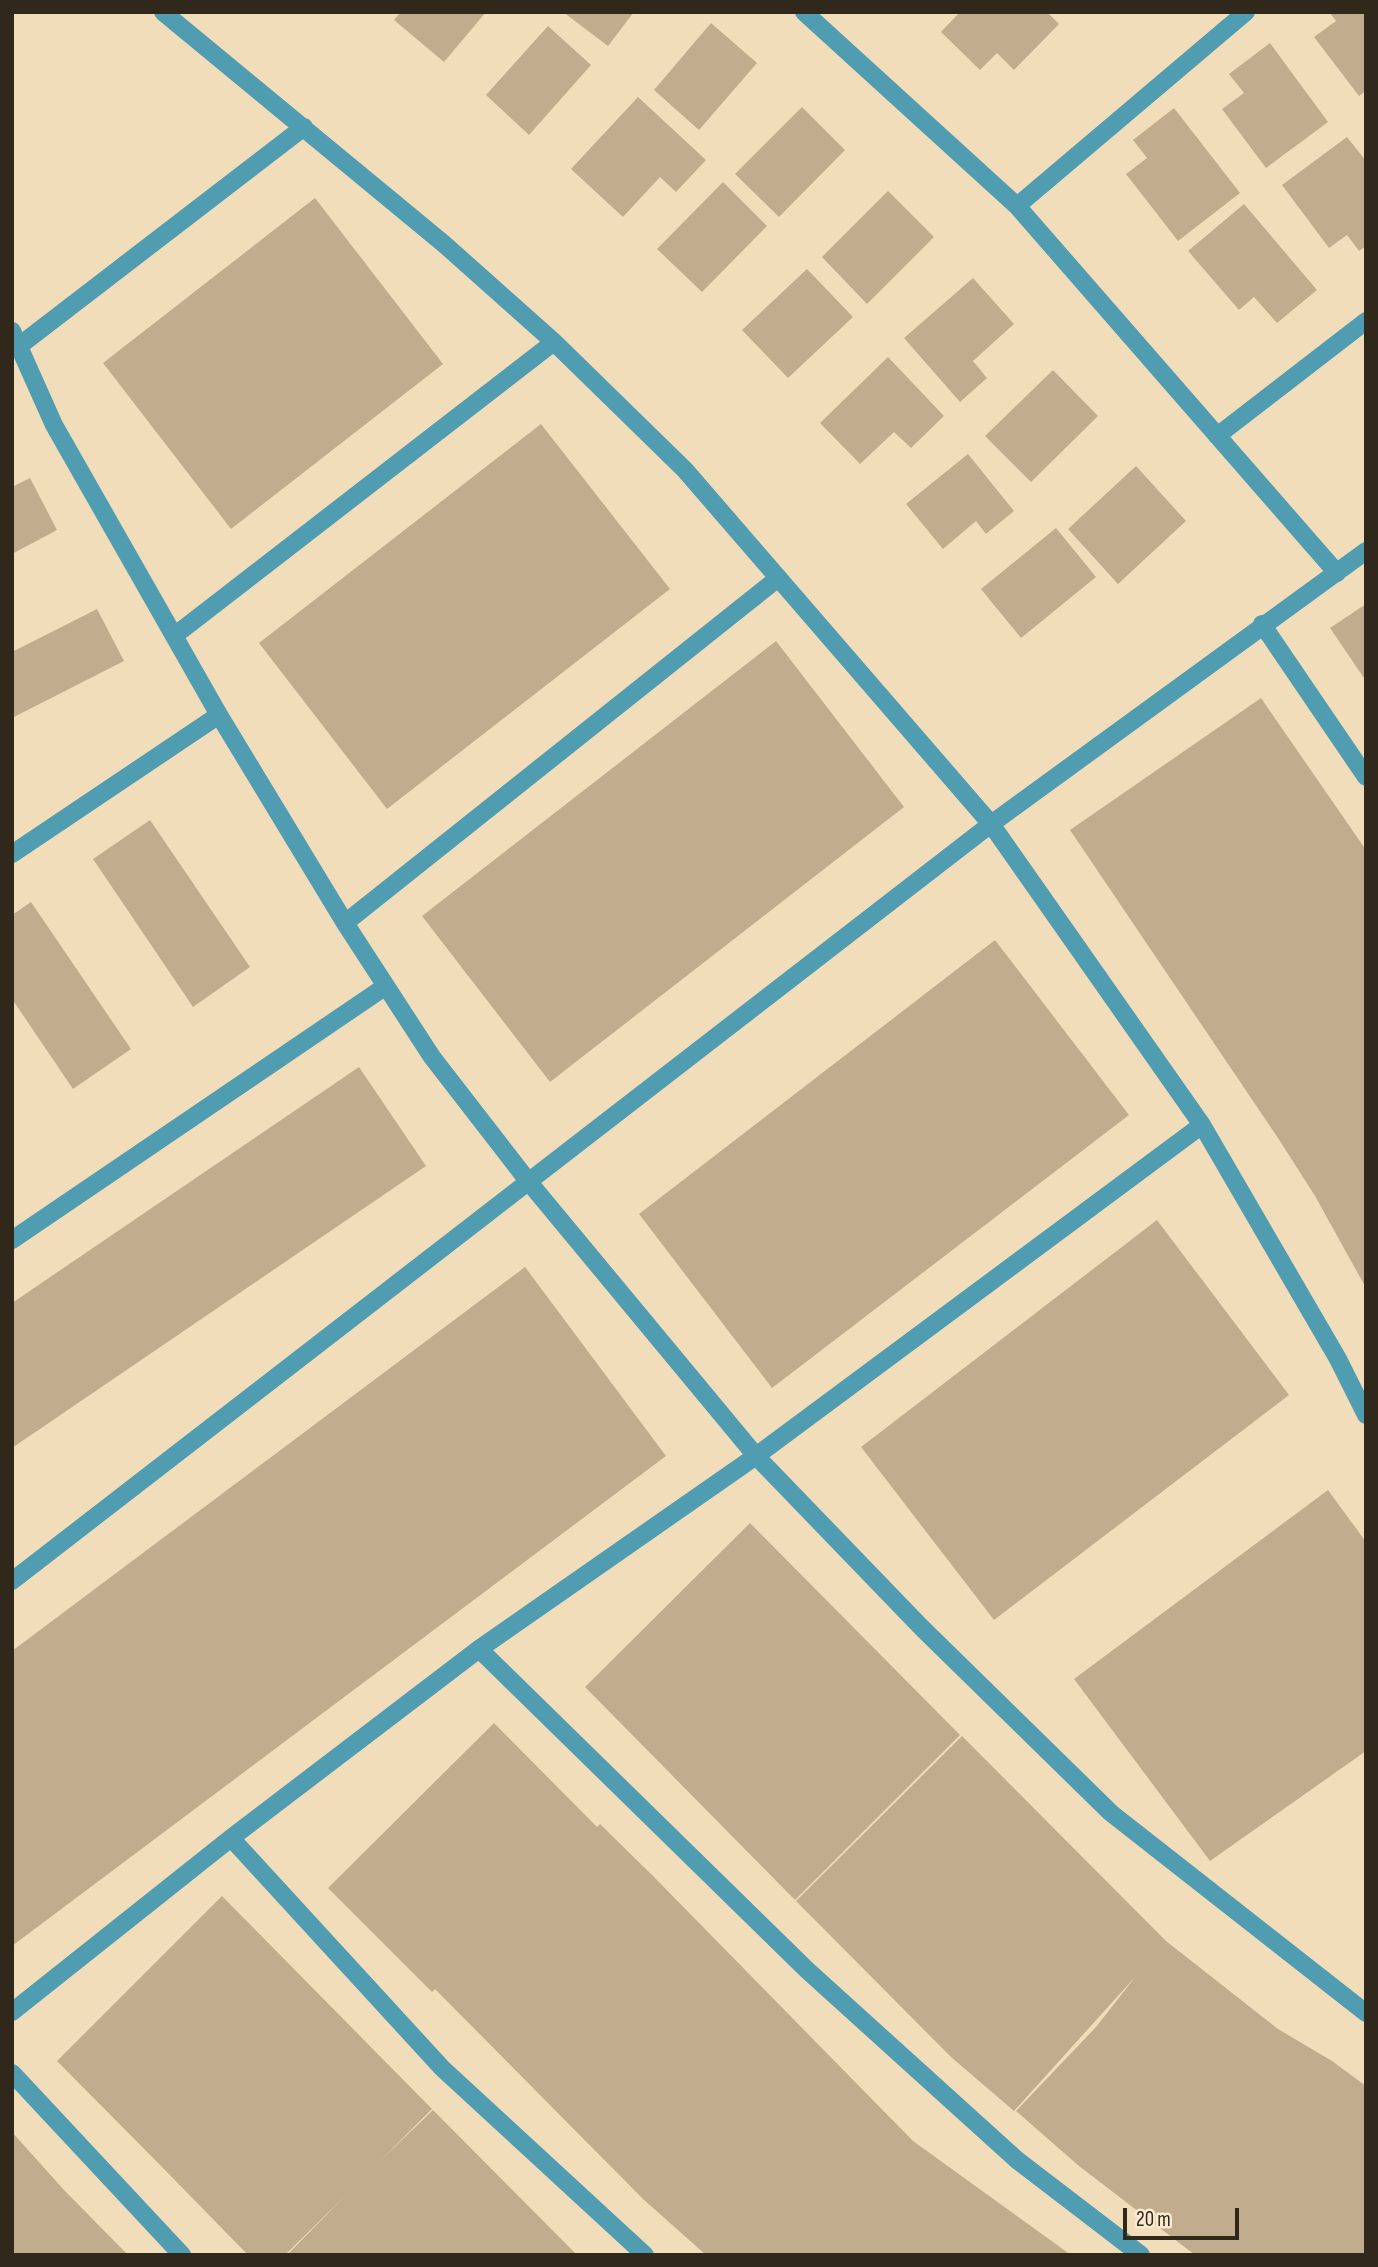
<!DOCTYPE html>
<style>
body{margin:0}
#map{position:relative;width:1378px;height:2267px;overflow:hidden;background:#f2ddbb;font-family:"Sofia Sans Condensed",sans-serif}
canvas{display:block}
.frame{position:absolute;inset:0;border:14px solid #30281b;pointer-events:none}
.scale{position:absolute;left:1123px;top:2208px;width:116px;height:32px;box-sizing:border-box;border:4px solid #30281b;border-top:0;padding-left:9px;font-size:21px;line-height:24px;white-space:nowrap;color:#30281b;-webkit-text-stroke:5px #fcead0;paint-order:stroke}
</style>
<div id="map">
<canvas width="1378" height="2267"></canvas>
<div class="frame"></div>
<div class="scale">20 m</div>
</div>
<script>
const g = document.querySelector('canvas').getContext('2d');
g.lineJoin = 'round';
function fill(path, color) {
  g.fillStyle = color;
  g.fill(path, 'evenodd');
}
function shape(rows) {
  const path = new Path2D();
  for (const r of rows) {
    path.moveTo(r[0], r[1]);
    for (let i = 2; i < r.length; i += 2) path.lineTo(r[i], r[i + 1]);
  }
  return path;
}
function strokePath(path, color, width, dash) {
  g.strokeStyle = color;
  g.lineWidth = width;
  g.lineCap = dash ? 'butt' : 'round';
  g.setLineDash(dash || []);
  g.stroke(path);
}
fill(shape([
 [401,12,486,12,444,62,394,20],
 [563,12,634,12,608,46],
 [960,12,1047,12,1059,24,1014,70,997,53,980,70,941,32],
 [1329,12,1366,12,1366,91,1359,96,1314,37,1336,21],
 [711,23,757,63,699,130,654,90],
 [548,26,591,65,529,135,486,95],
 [1270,43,1328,122,1266,168,1222,109,1244,93,1229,74],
 [638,97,706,160,676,192,660,177,623,217,571,169],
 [802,107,845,150,779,217,735,174],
 [1174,108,1240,193,1178,241,1126,174,1147,158,1133,140],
 [1347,137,1366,161,1366,246,1359,251,1347,235,1329,248,1282,185],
 [723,182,767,226,702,292,657,249],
 [888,191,934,237,867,304,822,257],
 [315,198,443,364,231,529,103,363],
 [1244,204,1317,290,1277,323,1254,297,1239,310,1188,251],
 [807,269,853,317,788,378,742,330],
 [973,278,1014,324,973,361,987,378,960,402,904,338],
 [888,357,944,416,911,448,894,432,860,464,820,423],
 [1053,370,1098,416,1031,482,985,436],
 [541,424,670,589,387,809,259,643],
 [968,454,1014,511,986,534,976,521,943,549,906,504],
 [1136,466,1186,521,1118,584,1068,529],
 [30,478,57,530,12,554,12,487],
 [1056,528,1096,577,1021,638,981,589],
 [1366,604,1366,681,1330,628],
 [97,609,124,661,12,718,12,652],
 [776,641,904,807,550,1082,422,916],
 [1261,698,1366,850,1366,1288,1315,1196,1278,1138,1070,830],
 [150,820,250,967,193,1007,93,859],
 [31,902,131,1049,73,1089,12,999,12,915],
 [995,940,1129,1115,772,1388,639,1214],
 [359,1067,426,1166,12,1448,12,1303],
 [1157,1220,1289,1395,994,1620,861,1447],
 [525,1267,666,1456,12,1946,12,1651],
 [1328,1490,1366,1542,1366,1751,1210,1861,1074,1679],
 [750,1523,960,1735,795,1900,585,1687],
 [494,1723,597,1827,600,1824,653,1876,913,2141,1071,2255,706,2255,643,2199,435,1989,432,1992,328,1888],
 [962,1736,1166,1941,1278,2029,1332,2061,1366,2086,1366,2255,1195,2255,1079,2166,1016,2111,1096,2027,1136,1976,1014,2111,951,2057,796,1901],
 [222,1896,432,2109,378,2163,433,2110,577,2255,287,2255,345,2196,285,2255,248,2255,162,2167,57,2061],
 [12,2132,64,2190,128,2255,12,2255]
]), '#c1ad8d');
strokePath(shape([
 [163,12,444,244,554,342,685,470,991,824,1202,1125,1338,1359,1366,1415],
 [804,12,1017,206,1337,573],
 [1017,206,1246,12],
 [12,331,54,425,219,715,345,923,432,1057,528,1181,756,1456,921,1627,1111,1813,1366,2013],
 [19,346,304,127],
 [1217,436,1366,321],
 [1262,624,1366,777],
 [174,636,554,342],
 [12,854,219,715],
 [345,923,777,579],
 [12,1240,386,986],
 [12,1581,991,824,1366,551],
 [479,1649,807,1970,1017,2160,1141,2255],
 [231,1838,442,2068,645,2255],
 [12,2012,231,1838,479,1649,756,1456,1202,1125],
 [12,2073,182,2255]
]), '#509cb1', 18);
</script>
